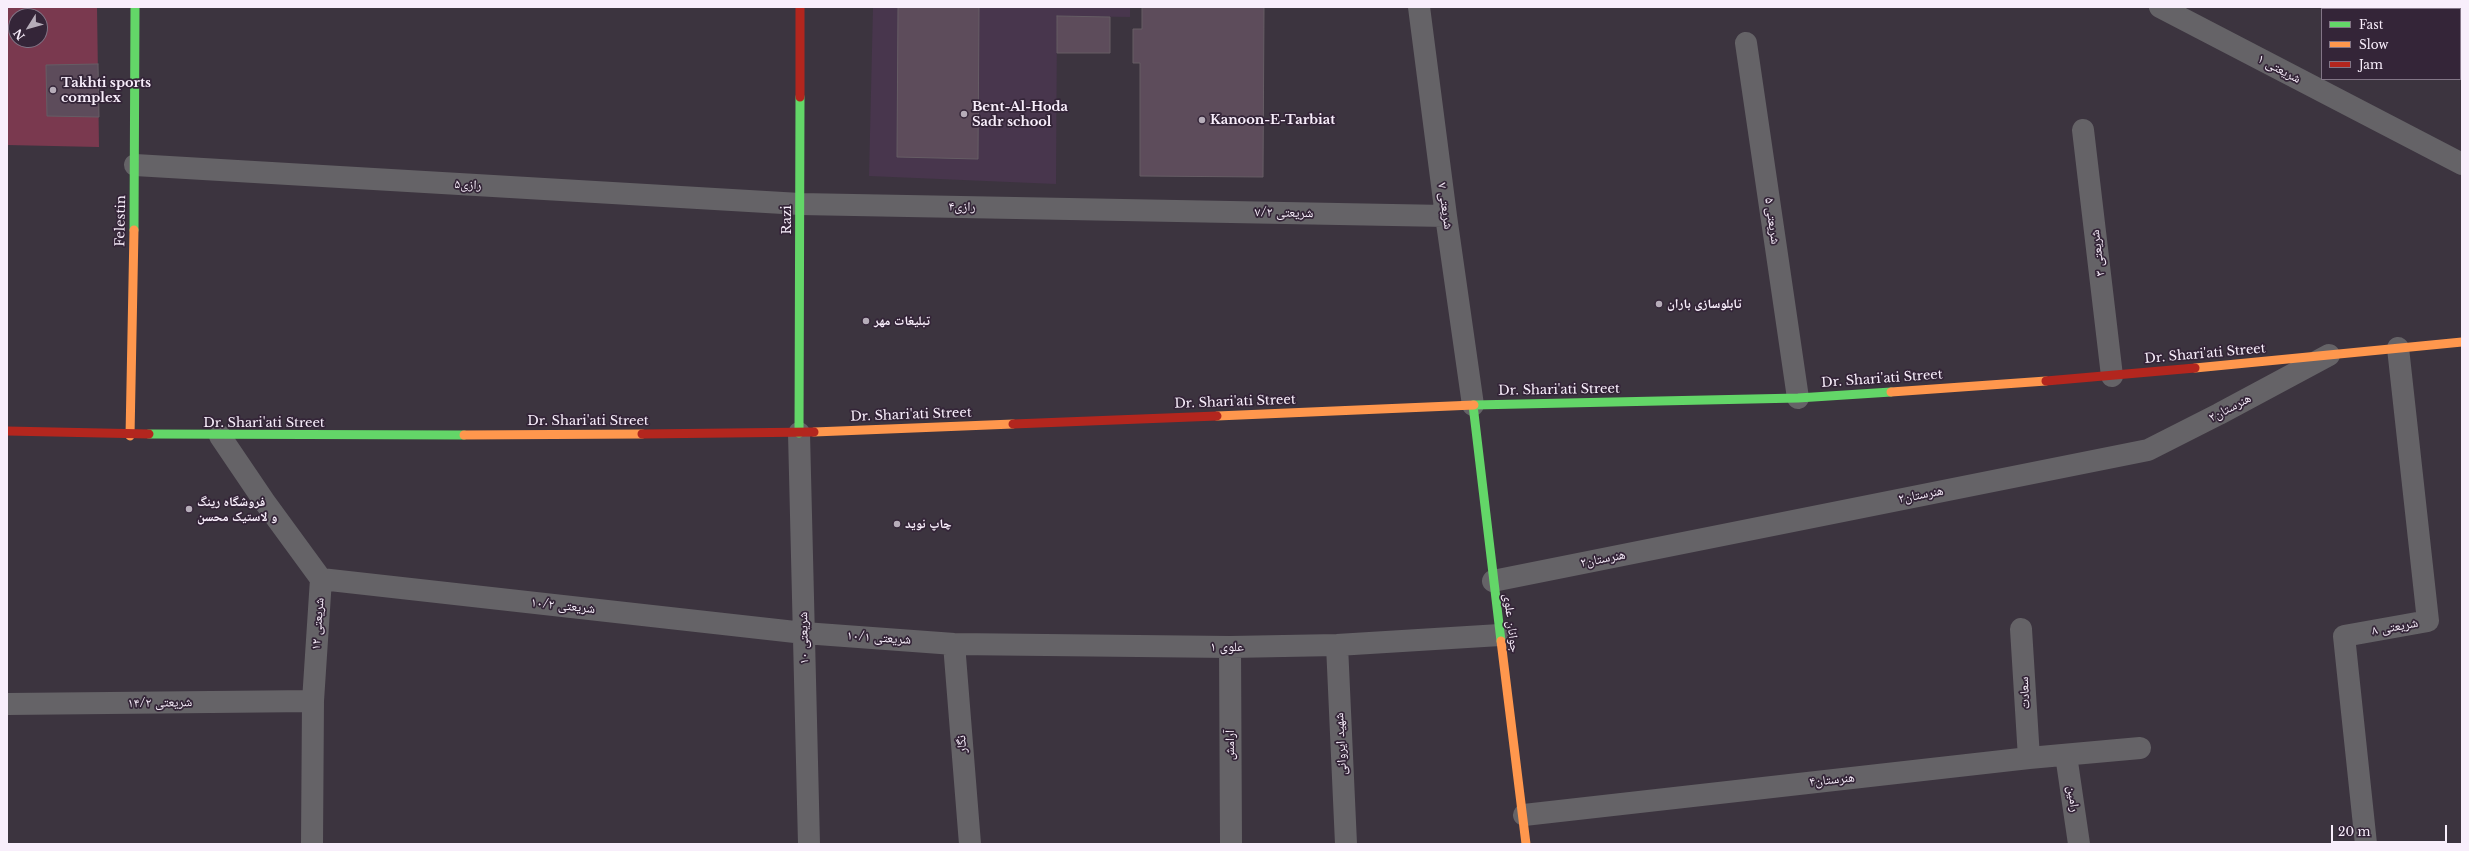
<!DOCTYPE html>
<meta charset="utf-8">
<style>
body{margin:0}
#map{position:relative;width:2469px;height:851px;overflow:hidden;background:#3c343f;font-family:"Libre Baskerville",serif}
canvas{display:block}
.frame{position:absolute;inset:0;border:8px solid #f8eefb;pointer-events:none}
.legend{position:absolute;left:2321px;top:8px;width:140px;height:72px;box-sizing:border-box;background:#342538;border:1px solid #827586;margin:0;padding:5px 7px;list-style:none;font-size:12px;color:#f8eefb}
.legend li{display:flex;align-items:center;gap:8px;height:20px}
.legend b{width:20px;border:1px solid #827586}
.north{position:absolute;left:8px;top:8px;width:40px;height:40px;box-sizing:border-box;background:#342538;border:1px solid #827586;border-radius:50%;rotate:233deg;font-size:11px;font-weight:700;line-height:16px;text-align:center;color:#f8eefb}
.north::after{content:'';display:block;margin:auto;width:14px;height:18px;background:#b6adb9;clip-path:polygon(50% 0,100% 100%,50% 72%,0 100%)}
.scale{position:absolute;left:2331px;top:825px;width:116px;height:18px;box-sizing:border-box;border:2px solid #f8eefb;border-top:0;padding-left:5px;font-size:12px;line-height:14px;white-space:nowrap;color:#f8eefb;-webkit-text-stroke:3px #342538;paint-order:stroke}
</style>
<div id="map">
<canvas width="2469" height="851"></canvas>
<div class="frame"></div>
<ul class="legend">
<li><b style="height:5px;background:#63d668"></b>Fast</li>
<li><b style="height:5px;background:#ff974d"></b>Slow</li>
<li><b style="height:5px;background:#b3261e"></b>Jam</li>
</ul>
<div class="north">N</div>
<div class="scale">20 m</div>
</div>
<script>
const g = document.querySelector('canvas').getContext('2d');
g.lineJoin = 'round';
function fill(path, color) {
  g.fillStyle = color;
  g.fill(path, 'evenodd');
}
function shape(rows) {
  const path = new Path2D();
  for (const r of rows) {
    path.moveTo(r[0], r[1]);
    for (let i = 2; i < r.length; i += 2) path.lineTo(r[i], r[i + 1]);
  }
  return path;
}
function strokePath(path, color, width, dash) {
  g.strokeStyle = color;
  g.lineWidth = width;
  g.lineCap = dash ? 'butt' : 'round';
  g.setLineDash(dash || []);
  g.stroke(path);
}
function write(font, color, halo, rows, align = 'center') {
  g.font = font + ' "Libre Baskerville","Noto Naskh Arabic",serif';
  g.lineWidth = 3.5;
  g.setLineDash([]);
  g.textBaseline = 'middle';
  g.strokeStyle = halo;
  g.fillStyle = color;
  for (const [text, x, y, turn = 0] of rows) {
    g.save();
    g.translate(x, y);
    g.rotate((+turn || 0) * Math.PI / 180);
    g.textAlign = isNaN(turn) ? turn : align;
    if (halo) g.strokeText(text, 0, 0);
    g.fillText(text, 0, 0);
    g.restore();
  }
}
fill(shape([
 [873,7,1130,7,1130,17,1057,16,1056,184,869,176]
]), '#48364d');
fill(shape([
 [7,7,97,7,99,147,7,145],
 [16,16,40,16,40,40,16,40]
]), '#7a394f');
const building = shape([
 [898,7,979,7,978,159,897,157,898,7],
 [1142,7,1264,7,1263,177,1140,176,1140,63,1133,63,1133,29,1142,29,1142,7],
 [1057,16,1110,17,1110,53,1057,53,1057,16],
 [98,64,99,117,47,116,46,65,98,64]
]);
fill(building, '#5d4c5b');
strokePath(building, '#665d65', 1);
strokePath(shape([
 [1419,7,1446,216,1473,405],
 [2160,7,2462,164],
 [1746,43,1798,398],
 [2083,130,2112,376],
 [135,165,800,204,1446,216],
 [799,433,809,844],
 [220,436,264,501,321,579,313,701,312,844],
 [321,579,804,633,954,644,1230,647,1337,645,1500,635],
 [1493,581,2148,450,2219,414,2329,355],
 [2021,629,2029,758],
 [954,644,970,844],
 [1337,645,1346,844],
 [1230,647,1231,844],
 [7,704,313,701],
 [2066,755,2079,844],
 [1524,815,2029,758,2140,748],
 [2366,844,2344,636,2428,621,2398,348]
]), '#656367', 22);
strokePath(shape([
 [134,230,135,7],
 [1473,405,1501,641],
 [1474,405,1798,398,1891,392],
 [799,433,800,97],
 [149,434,464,435]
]), '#63d668', 9);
strokePath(shape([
 [2195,368,2462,342],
 [1891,392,2046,381],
 [1217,416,1474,405],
 [814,432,1013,424],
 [464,435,642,434],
 [130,436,134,230],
 [1501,641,1526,844]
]), '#ff974d', 9);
strokePath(shape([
 [800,97,800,7],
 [2046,381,2195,368],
 [1013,424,1217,416],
 [7,431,149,434],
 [642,434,814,432]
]), '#b3261e', 9);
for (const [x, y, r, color] of [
 [53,90,4,"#b6adb9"],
 [964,114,4,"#b6adb9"],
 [1202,120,4,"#b6adb9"],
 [1659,304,4,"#b6adb9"],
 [866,321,4,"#b6adb9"],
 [189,509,4,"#b6adb9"],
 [897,524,4,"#b6adb9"]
]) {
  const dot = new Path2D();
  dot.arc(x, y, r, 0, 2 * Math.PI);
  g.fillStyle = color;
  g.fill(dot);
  strokePath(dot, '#342538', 1.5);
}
write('13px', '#f8eefb', '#342538', [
 ["شریعتی ۱",2279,69,28],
 ["رازی۵",468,185,3],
 ["۷ شریعتی",1445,206,82],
 ["رازی۴",962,207,1],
 ["شریعتی ۷/۲",1284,213,1],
 ["Razi",787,220,-90],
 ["Felestin",121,221,-89],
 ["شریعتی ۵",1772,221,82],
 ["شریعتی ۳",2098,253,-97],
 ["Dr. Shari'ati Street",2205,354,-5],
 ["Dr. Shari'ati Street",1882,379,-4],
 ["Dr. Shari'ati Street",1559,390,-1],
 ["Dr. Shari'ati Street",1235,402,-2],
 ["هنرستان۲",2230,408,-28],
 ["Dr. Shari'ati Street",911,415,-2],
 ["Dr. Shari'ati Street",588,421],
 ["Dr. Shari'ati Street",264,423],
 ["هنرستان۲",1921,495,-11],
 ["هنرستان۲",1603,559,-11],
 ["شریعتی ۱۰/۲",563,606,6],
 ["جوانان علوی",1511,623,83],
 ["شریعتی ۱۲",318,624,-86],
 ["شریعتی ۸",2395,627,-10],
 ["شریعتی ۱۰",804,638,-91],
 ["شریعتی ۱۰/۱",879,638,4],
 ["علوی ۱",1227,647],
 ["سعادت",2025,693,-93],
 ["شریعتی ۱۴/۲",160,703,-1],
 ["نگار",962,744,-94],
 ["شهید ایروانی",1341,744,-93],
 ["آرامش",1230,745,-90],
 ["هنرستان۴",1832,780,-6],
 ["رامین",2073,799,82]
]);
write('bold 13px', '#f8eefb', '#342538', [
 ["Takhti sports",61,83],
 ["complex",61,98],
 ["Bent-Al-Hoda",972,107],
 ["Sadr school",972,122],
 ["Kanoon-E-Tarbiat",1210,120],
 ["تابلوسازی باران",1667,304],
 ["تبلیغات مهر",874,321],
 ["فروشگاه رینگ",197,502],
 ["و لاستیک محسن",197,517],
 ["چاپ نوید",905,524]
], 'left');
</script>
